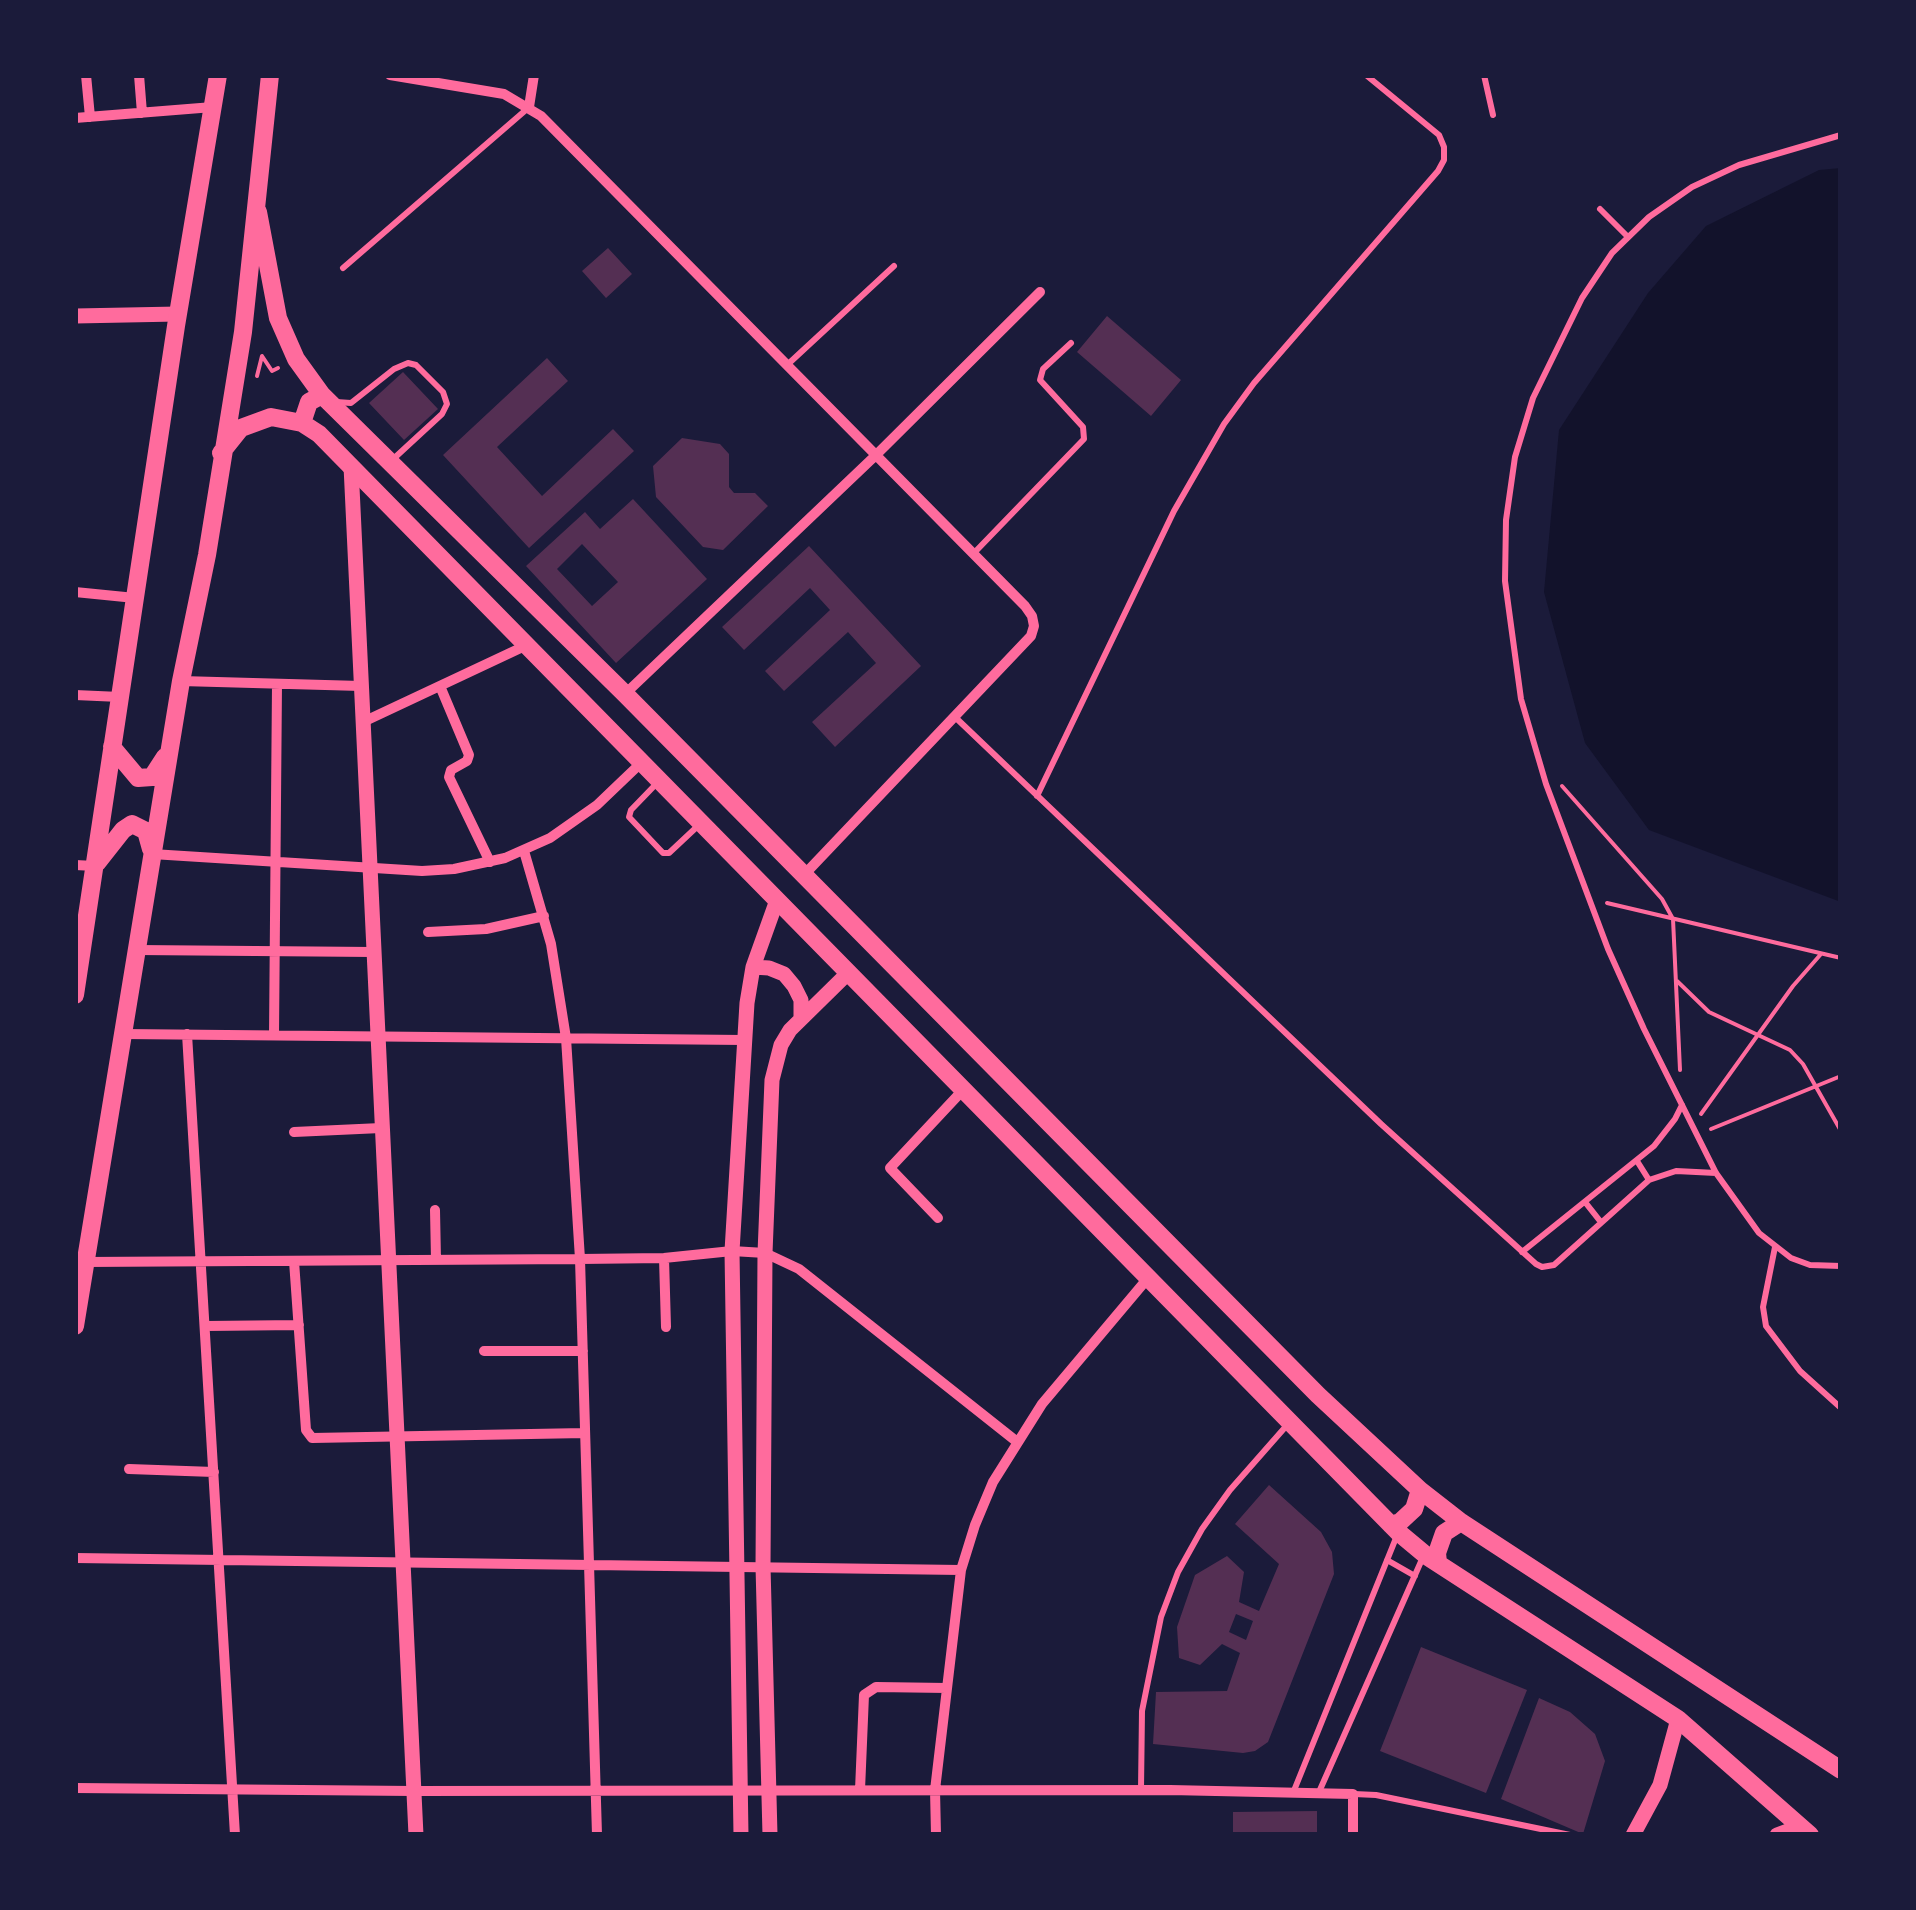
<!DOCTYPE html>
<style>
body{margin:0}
#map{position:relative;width:1916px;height:1910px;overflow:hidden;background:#1b1b3a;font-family:"Playfair Display",serif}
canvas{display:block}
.frame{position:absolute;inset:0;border:78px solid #1b1b3a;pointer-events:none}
</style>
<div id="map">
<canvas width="1916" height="1910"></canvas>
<div class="frame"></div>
</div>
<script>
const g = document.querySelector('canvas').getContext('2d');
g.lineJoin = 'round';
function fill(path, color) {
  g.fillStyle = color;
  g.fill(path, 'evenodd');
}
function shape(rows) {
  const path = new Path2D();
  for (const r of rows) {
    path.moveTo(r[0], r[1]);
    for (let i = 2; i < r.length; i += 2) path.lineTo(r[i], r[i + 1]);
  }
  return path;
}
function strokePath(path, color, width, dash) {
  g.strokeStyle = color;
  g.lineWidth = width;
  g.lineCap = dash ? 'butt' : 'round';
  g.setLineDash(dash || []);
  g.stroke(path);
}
fill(shape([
 [1841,168,1841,902,1649,830,1585,743,1544,592,1559,430,1648,293,1706,226,1819,170]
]), '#12122b');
fill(shape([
 [608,248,632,274,606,298,582,271],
 [1107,316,1181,380,1151,416,1077,352],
 [547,358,568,381,497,447,542,496,613,429,634,451,529,548,443,455],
 [403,372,438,409,404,440,369,403],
 [682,438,720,444,729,454,729,487,734,493,755,493,768,506,723,550,703,547,656,497,653,466],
 [633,499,707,579,616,663,526,566,585,512,600,529],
 [582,544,618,582,592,606,557,569],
 [809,546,921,666,835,747,812,722,876,663,848,632,784,691,765,671,830,610,810,588,744,650,722,627],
 [1269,1485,1321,1532,1332,1552,1334,1574,1268,1742,1255,1751,1243,1753,1153,1744,1156,1692,1227,1691,1240,1653,1222,1644,1200,1665,1179,1658,1177,1627,1195,1575,1227,1556,1244,1572,1239,1602,1259,1611,1279,1564,1235,1524],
 [1236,1614,1253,1621,1246,1640,1229,1632],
 [1421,1647,1527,1690,1486,1793,1380,1751],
 [1539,1698,1570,1712,1595,1734,1605,1761,1583,1834,1501,1799],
 [1317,1811,1317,1835,1233,1835,1233,1812]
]), '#542f53');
strokePath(shape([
 [257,376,262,356,272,371,278,368],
 [1562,786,1662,899,1673,919,1680,1070],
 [1607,903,1841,958],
 [1677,981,1709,1012,1790,1050,1803,1064,1841,1131],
 [1701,1114,1793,986,1821,954],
 [1711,1129,1841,1076]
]), '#ff6b9d', 4);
strokePath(shape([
 [1484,75,1493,115],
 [1841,135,1739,165,1692,187,1649,217,1612,253,1582,298,1533,398,1515,457,1506,520,1505,581,1521,699,1546,784,1608,949,1644,1029,1716,1173,1759,1233,1791,1258,1810,1265,1841,1266],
 [1600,209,1628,237],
 [343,268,527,109],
 [786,366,894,266],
 [336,402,351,403,394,369,408,363,416,365,443,392,447,404,442,414,390,462],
 [974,553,1084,439,1083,427,1040,380,1043,369,1071,343],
 [956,718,1381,1124,1536,1264,1542,1267,1554,1265,1649,1180,1676,1171,1716,1173],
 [659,781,631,810,629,817,663,853,669,853,701,823],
 [1037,796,1174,511,1224,424,1254,383,1438,171,1444,160,1444,147,1439,135,1366,75],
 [1637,1161,1649,1180],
 [1585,1202,1600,1221],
 [1775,1247,1763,1307,1766,1326,1800,1371,1841,1408],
 [1522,1252,1654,1146,1675,1119,1682,1105],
 [1387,1560,1415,1576],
 [1141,1789,1142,1711,1161,1617,1178,1572,1202,1529,1230,1490,1288,1424],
 [1319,1792,1423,1557],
 [1293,1793,1398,1533],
 [1354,1794,1376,1795,1570,1835]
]), '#ff6b9d', 6);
strokePath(shape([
 [86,75,90,117],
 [139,75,142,113],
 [390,75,504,94,541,116,1025,606,1032,616,1034,626,1031,636,803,876],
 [529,107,534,75],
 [75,118,213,107],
 [75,592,135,598],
 [181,681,361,686],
 [440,686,469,755,467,761,451,770,449,777,490,862],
 [625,694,876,455,1040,292],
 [75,695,120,697],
 [363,722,527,645],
 [524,851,551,944,566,1038,580,1259,597,1835],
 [152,854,422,871,454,869,505,858,550,838,597,805,642,762],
 [75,865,95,866],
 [428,932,486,929,544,916],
 [137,950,373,952],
 [123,1034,744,1040],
 [187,1034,235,1835],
 [274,1035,277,684],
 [294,1132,381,1128],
 [435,1210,436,1260],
 [938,1218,890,1168,963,1090],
 [664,1258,666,1327],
 [294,1261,306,1430,312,1438,585,1433],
 [85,1262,580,1259,664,1258,732,1251,765,1253,799,1269,1016,1441],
 [206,1326,299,1325],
 [484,1351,583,1351],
 [129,1469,214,1472],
 [75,1558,961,1570],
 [75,1788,414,1791,1170,1790,1353,1794,1353,1835],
 [860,1790,864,1695,876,1687,947,1688],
 [936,1835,935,1790,961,1570,975,1525,993,1482,1042,1404,1148,1278]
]), '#ff6b9d', 10);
strokePath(shape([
 [75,316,178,314],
 [351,466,416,1835],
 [753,967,769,968,784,974,794,986,801,1000,801,1016],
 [741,1835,732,1251,747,1003,753,967,777,900],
 [770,1835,763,1566,765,1253,772,1080,781,1045,790,1030,848,973],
 [1633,1835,1660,1785,1678,1719],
 [1777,1835,1801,1826]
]), '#ff6b9d', 15);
strokePath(shape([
 [258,212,278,318,296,359,322,395,625,694,1318,1395,1420,1490,1461,1522,1841,1770],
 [302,423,309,402,322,395],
 [221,453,241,428,271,417,302,423,319,434,1398,1532,1428,1557,1678,1719,1810,1835],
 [112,747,138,778,152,777,165,757],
 [97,863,123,830,132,824,146,831,151,849],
 [75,995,176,326,218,75],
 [75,1326,181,681,207,555,243,332,270,75],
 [1391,1525,1400,1522,1414,1509,1420,1490],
 [1438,1563,1437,1553,1444,1533,1461,1522]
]), '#ff6b9d', 18);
</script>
